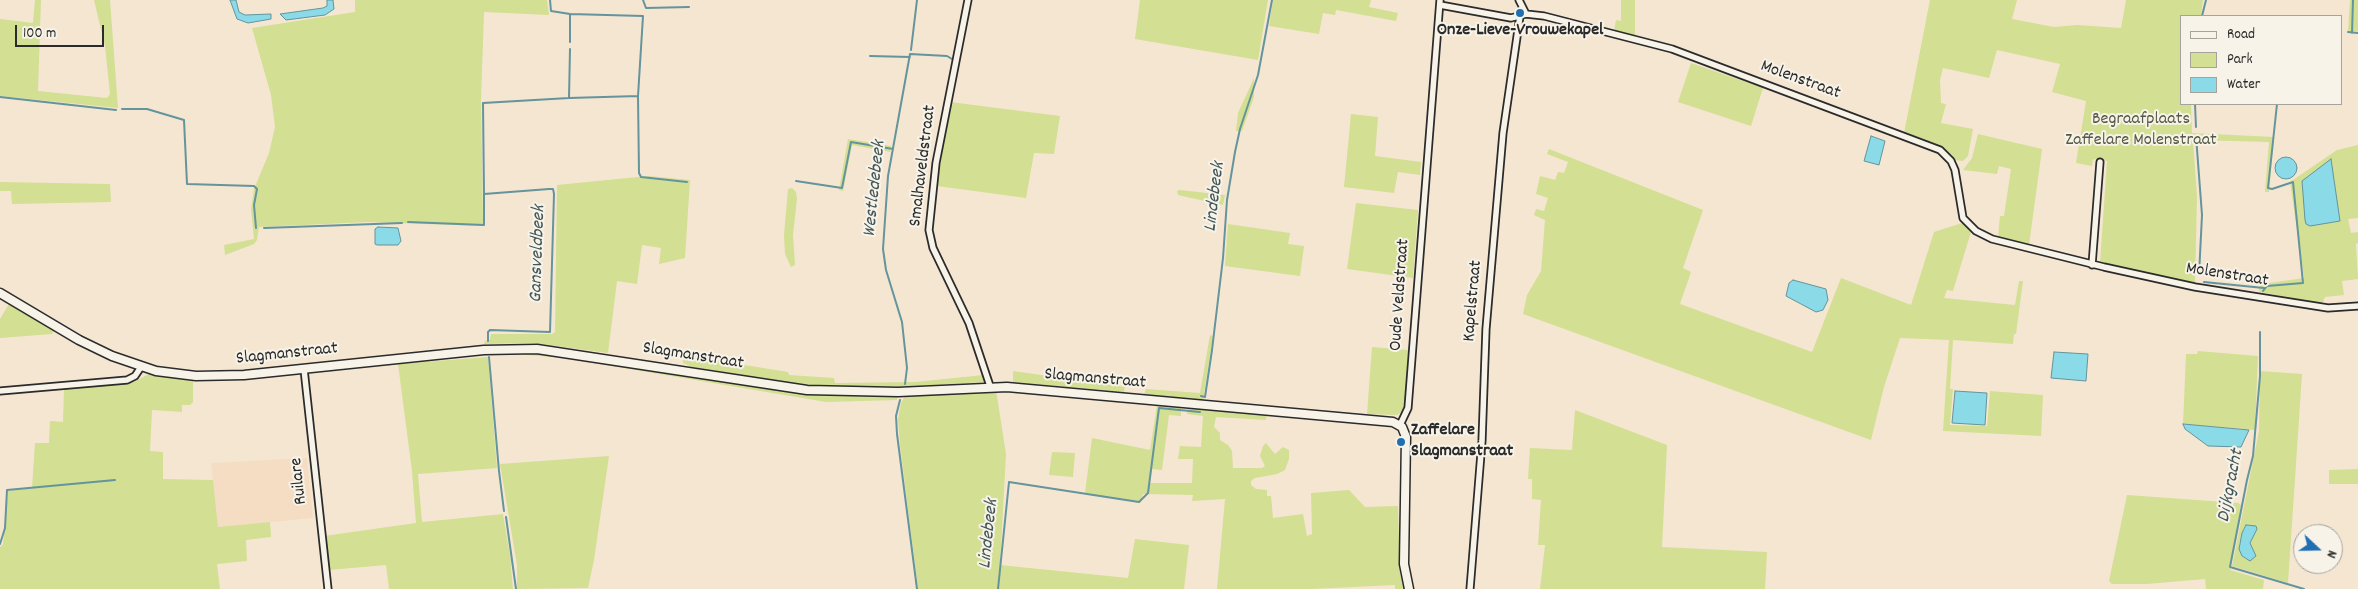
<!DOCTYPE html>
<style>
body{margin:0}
#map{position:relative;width:2358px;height:589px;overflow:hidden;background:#f5e6d2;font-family:Dekko,sans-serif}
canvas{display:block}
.legend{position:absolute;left:2180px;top:15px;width:162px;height:90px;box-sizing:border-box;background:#f7f3e8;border:1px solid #a5a39c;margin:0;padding:6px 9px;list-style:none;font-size:15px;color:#2b2b2b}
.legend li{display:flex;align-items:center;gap:10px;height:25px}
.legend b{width:25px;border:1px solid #a5a39c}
.north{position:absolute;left:2293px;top:524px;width:50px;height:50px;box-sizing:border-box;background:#f7f3e8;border:1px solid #a5a39c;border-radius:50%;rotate:111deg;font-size:14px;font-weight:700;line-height:20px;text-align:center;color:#2b2b2b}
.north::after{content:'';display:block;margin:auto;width:18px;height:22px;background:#1f6fb2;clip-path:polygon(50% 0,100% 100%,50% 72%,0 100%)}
.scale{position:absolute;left:15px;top:25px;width:89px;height:22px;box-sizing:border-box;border:2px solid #2b2b2b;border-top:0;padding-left:6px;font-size:15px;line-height:18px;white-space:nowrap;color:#2b2b2b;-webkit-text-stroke:4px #f7f3e8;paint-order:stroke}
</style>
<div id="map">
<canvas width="2358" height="589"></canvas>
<ul class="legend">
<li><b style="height:6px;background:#f7f3e8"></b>Road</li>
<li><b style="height:14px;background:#d3df92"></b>Park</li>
<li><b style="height:14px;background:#8adae7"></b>Water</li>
</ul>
<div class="north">N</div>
<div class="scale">100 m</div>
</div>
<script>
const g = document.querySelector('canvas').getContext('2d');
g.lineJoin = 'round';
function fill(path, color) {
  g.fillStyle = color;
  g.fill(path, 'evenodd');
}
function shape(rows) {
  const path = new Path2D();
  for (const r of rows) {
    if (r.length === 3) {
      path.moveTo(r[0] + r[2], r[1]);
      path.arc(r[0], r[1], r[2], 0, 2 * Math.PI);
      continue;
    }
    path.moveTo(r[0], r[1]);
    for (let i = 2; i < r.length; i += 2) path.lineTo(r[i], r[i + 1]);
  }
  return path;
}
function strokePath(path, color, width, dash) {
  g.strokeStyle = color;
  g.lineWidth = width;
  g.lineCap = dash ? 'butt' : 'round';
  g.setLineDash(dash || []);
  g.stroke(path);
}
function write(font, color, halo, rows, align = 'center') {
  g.font = font + ' Dekko,sans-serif';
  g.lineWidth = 4;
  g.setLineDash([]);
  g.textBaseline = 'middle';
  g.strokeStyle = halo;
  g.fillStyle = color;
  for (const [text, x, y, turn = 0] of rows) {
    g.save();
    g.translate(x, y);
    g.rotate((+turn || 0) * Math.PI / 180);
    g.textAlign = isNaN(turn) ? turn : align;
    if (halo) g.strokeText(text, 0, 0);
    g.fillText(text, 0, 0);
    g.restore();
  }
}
fill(shape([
 [307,458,313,518,218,527,211,463]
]), '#f4ddc3');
fill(shape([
 [35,0,41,0,38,91,107,98,110,94,105,46,94,0,110,0,118,108,0,96,0,19,33,23],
 [355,0,547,0,549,15,484,12,481,100,483,226,368,222,259,227,257,240,254,244,225,255,224,245,254,239,251,209,254,189,269,153,275,127,271,95,252,28,355,12],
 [1140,0,1268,0,1258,60,1135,39],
 [1273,0,1371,0,1369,7,1398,13,1396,21,1336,10,1335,15,1323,13,1319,34,1269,26],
 [1621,0,1635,0,1635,36,1614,31,1616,20,1621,21],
 [1930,0,2017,0,2012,19,2054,27,2077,25,2121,28,2126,0,2203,0,2201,16,2182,16,2182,104,2191,104,2192,133,2274,137,2269,192,2265,192,2269,142,2193,140,2197,197,2195,284,2100,263,2107,161,2093,159,2092,166,2076,163,2086,101,2052,92,2060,64,1997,50,1989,78,1943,68,1940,80,1941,103,1946,104,1941,123,1973,129,1968,156,1963,161,1955,160,1937,145,1904,133],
 [2350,0,2358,0,2358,31,2348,31],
 [1691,63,1763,88,1751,126,1678,102],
 [1254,78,1254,97,1242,131,1236,131,1238,113],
 [950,102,1060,116,1054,154,1034,153,1026,198,937,186],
 [1351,114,1378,117,1375,156,1421,162,1420,175,1398,172,1394,193,1344,187],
 [1978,134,2042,149,2029,245,1998,237,2000,216,2004,216,2011,169,1999,166,1997,174,1963,170,1972,158],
 [848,139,891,146,890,152,852,145,843,191,839,190],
 [2358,145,2358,218,2348,219,2351,233,2358,232,2358,243,2356,244,2358,279,2342,281,2344,295,2325,297,2323,302,2319,303,2260,292,2258,288,2262,284,2304,278,2290,182,2337,150],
 [1549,149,1703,210,1683,268,1691,272,1680,304,1812,352,1841,278,1911,305,1934,232,1962,223,1971,232,1953,291,1947,290,1944,298,2015,305,2019,281,2023,281,2016,334,2014,334,2013,344,1953,340,1950,389,1953,389,1950,425,1987,426,1990,391,2043,395,2041,436,1943,431,1949,340,1900,338,1884,387,1871,440,1523,314,1527,295,1541,271,1545,220,1534,215,1536,209,1544,211,1548,198,1536,194,1540,176,1555,180,1558,172,1564,173,1568,162,1547,154],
 [648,176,690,180,685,258,659,264,661,248,642,245,637,284,617,281,608,353,534,343,484,344,485,341,490,340,491,334,552,334,555,332,557,185],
 [0,182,110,184,111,202,12,204,11,191,0,191],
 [792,188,796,192,797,199,793,235,795,265,791,267,785,254,784,235,788,189],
 [1180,190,1225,195,1223,205,1178,195,1177,191],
 [1356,203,1418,210,1413,278,1347,269],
 [1228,224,1290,233,1288,244,1304,246,1300,276,1225,266],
 [9,304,54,331,52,334,0,338,0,319],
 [1210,335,1213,336,1203,400,1144,394,1146,389,1200,393],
 [1372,347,1408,350,1405,404,1403,411,1397,415,1367,414],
 [2198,351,2258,356,2255,430,2183,424,2186,354,2197,354],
 [492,353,538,353,826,396,897,396,897,400,826,402,564,358,515,354,492,355],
 [683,355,788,372,789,375,834,378,835,383,915,382,984,375,984,382,903,387,834,388,789,383,692,367,683,363],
 [488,357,497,468,418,474,422,522,503,514,510,556,513,589,389,589,386,565,329,570,324,536,416,523,412,471,398,364],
 [1013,371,1119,386,1125,387,1124,392,1013,382],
 [2260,371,2302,374,2288,583,2232,566,2259,431],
 [2244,528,2253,535,2250,543,2256,556,2247,560,2242,556,2239,545],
 [149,374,193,380,193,402,190,405,182,405,182,412,152,410,150,451,163,452,163,479,213,480,218,527,270,522,271,537,246,540,247,561,217,564,220,589,0,589,0,547,3,544,8,491,32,488,35,443,49,443,50,421,63,422,64,388,134,382],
 [996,390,1006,454,1000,565,1128,578,1135,539,1189,545,1184,589,918,589,900,445,898,419,901,403,905,396],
 [1157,405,1181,407,1181,416,1169,415,1162,470,1152,469,1150,483,1192,483,1193,459,1178,459,1180,446,1201,447,1203,416,1187,414,1188,407,1267,414,1266,420,1216,417,1214,427,1220,433,1220,440,1228,445,1232,451,1233,468,1262,468,1265,466,1260,456,1263,446,1266,443,1275,454,1283,447,1289,450,1289,459,1285,470,1277,474,1255,478,1251,481,1251,485,1256,489,1267,490,1267,496,1271,496,1273,518,1303,514,1307,536,1312,534,1311,493,1349,490,1365,507,1398,506,1400,573,1404,589,1395,589,1395,585,1312,589,1217,589,1225,499,1192,501,1193,495,1143,494,1140,503,1085,493,1092,438,1150,450],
 [1575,410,1667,445,1662,547,1767,552,1765,589,1540,589,1545,545,1538,545,1541,500,1532,499,1532,479,1528,479,1530,448,1572,450],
 [1052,452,1075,453,1073,477,1049,475],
 [609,456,594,560,588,588,517,589,517,565,500,464],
 [2358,469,2358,484,2329,484,2329,470],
 [2127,495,2238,503,2241,505,2230,570,2264,580,2263,589,2206,589,2205,579,2147,584,2112,584,2109,581]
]), '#d3df92');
const water = shape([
 [230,0,236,0,239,12,245,15,271,14,271,19,248,23,237,19,230,0],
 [327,0,333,0,334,9,325,15,286,20,280,14,323,8,327,6,327,0],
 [1871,136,1885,141,1879,165,1864,161,1871,136],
 [2286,168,11],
 [2331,159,2340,221,2310,226,2306,224,2305,220,2302,181,2331,159],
 [378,227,398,228,401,241,398,245,377,245,375,244,375,229,378,227],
 [1793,280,1826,289,1828,300,1823,310,1816,312,1786,296,1789,283,1793,280],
 [2054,352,2088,354,2086,381,2051,378,2054,352],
 [1955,391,1987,393,1985,425,1952,423,1955,391],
 [2183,424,2249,430,2241,447,2208,446,2185,429,2183,424],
 [2246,525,2256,526,2257,529,2250,543,2256,556,2250,561,2242,556,2239,549,2242,533,2246,525]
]);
fill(water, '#8adae7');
strokePath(water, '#64949c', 1);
strokePath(shape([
 [550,0,551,11,570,14,570,42],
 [643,0,646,8,689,7],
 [570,14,643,16,638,96,639,173,641,177,687,182],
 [2202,16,2206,0],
 [2348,32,2358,33],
 [2352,33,2353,0],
 [911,50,917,0],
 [870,56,910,57],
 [0,97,116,110],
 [569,98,638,96],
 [2195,104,2196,127],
 [122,109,147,109,184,120,187,184,254,186,257,189,254,205,256,228],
 [2196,136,2202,215,2199,275],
 [796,181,842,188,851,142,893,149],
 [408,222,484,225,484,194],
 [264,228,402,223],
 [2204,282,2264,288],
 [2263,291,2267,286,2303,283,2293,182,2272,189,2268,188,2277,104],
 [2260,332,2260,376,2253,456,2247,480,2230,567,2304,589],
 [488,341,488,332,490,330,550,332,554,194,553,189,549,189,484,194,483,103,569,98,570,49],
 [489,357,499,471,504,511],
 [905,384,907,368,902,322,886,270,883,249,888,176,910,54,947,56,952,59],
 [1201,396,1205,397,1212,350,1223,258,1227,200,1235,152,1240,129,1258,75,1272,0],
 [900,400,896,416,897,434,917,589],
 [506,517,516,589],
 [0,544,5,528,7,490,115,480],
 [998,589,1009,482,1139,502,1148,493,1159,408,1200,412]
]), '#64949c', 2);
const minor = shape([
 [968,0,936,163,929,230,933,248,969,323,990,386],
 [1519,0,1526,14],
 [1440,5,1511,18,1526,14,1544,16,1672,49,1940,150,1951,161,1955,170,1963,218,1976,231,1992,239,2104,267,2195,287,2328,308,2358,306],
 [2092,265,2100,162],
 [304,369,328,589],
 [0,391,127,380,135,376,141,367],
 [1400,425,1408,408,1440,0],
 [1470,589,1482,441,1486,329,1503,133,1520,16]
]);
const secondary = shape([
 [0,293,79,340,112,356,156,371,196,376,244,375,484,350,537,349,807,390,898,392,1007,387,1393,422,1402,427,1406,437,1404,564,1409,589]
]);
strokePath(minor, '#2b2b2b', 9);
strokePath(secondary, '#2b2b2b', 11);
strokePath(minor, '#f7f3e8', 5.5);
strokePath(secondary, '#f7f3e8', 8);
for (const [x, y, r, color] of [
 [1520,13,5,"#1f6fb2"],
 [1401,442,5,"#1f6fb2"]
]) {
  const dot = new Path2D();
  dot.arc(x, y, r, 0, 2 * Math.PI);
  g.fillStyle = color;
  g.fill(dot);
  strokePath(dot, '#f7f3e8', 2);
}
write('bold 18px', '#2b2b2b', '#f7f3e8', [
 ["Onze-Lieve-Vrouwekapel",1520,32],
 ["Zaffelare",1411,432,"left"],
 ["Slagmanstraat",1411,453,"left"]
]);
write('18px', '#2b2b2b', '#f7f3e8', [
 ["Molenstraat",1800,81,20],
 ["Smalhaveldstraat",924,166,-83],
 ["Molenstraat",2227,276,9],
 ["Oude Veldstraat",1401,295,-86],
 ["Kapelstraat",1474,301,-85],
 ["Slagmanstraat",287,355,-6],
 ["Slagmanstraat",693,357,9],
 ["Slagmanstraat",1095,380,5],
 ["Ruilare",300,481,-96]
]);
write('18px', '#555845', '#f7f3e8', [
 ["Begraafplaats",2141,121],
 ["Zaffelare Molenstraat",2141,142]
]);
write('italic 19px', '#43575a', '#f7f3e8', [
 ["Westledebeek",876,189,-84],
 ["Lindebeek",1216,197,-83],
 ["Gansveldbeek",539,254,-88],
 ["Dijkgracht",2232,486,-79],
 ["Lindebeek",990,534,-84]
]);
</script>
